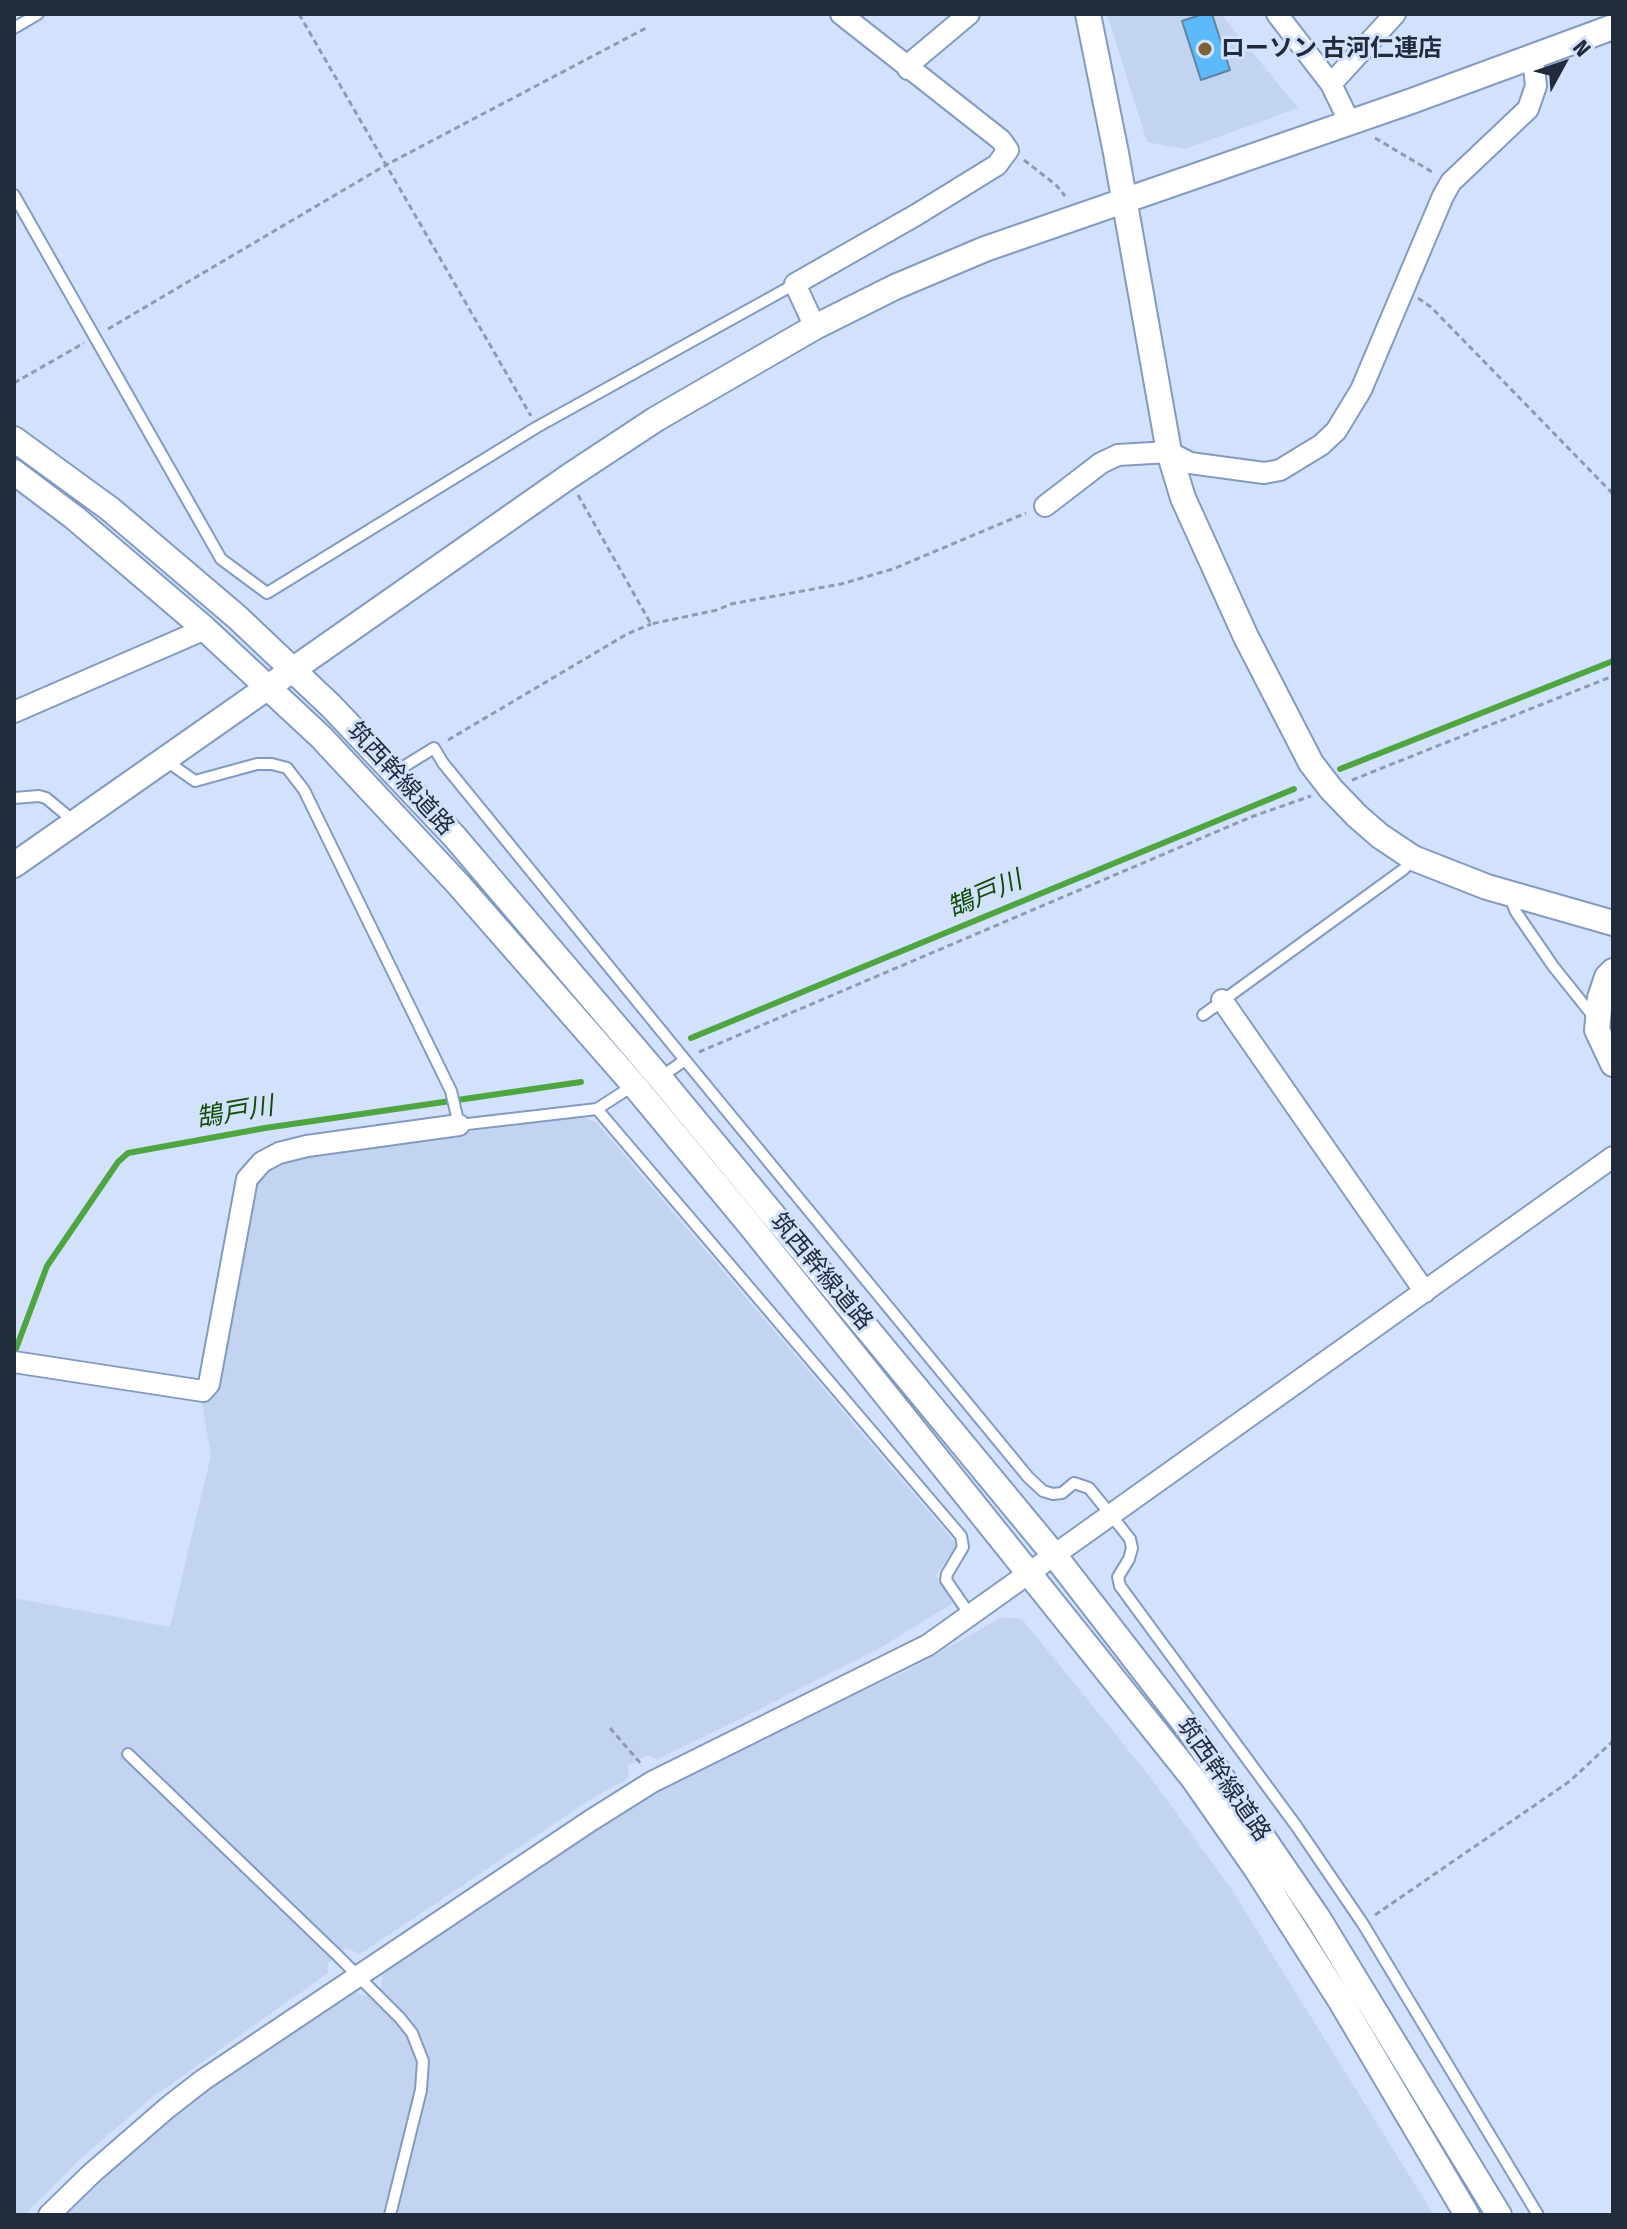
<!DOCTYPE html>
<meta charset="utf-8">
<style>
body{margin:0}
#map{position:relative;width:1627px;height:2229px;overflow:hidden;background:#d3e2fc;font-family:"Fira Sans Condensed",sans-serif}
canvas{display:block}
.frame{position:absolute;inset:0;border:16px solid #222b3b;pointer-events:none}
.north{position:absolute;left:1523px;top:24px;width:80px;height:80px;-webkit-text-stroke:6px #d3e2fc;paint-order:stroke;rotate:50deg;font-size:22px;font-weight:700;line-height:32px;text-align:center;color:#222b3b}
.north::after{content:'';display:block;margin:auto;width:28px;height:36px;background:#222b3b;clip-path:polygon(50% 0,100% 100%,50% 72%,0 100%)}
</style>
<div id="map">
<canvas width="1627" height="2229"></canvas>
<div class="frame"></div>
<div class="north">N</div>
</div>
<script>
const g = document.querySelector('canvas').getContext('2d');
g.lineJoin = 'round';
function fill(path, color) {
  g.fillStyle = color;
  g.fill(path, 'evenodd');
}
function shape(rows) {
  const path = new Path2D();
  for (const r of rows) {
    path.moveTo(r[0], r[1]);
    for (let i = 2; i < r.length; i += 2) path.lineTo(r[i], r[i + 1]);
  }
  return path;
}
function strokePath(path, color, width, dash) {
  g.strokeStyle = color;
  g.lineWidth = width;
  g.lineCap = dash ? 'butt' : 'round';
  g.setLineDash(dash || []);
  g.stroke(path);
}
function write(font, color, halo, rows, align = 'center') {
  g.font = font + ' "Fira Sans Condensed","Noto Sans JP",sans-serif';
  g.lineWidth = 6;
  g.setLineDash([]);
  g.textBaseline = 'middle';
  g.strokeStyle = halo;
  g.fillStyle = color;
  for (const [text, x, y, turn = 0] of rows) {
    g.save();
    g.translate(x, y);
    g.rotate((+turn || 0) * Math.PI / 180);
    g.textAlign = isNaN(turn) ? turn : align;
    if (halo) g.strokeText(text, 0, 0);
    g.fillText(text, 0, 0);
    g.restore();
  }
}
fill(shape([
 [1107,14,1221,14,1298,108,1185,149,1147,142],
 [580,1116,596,1122,957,1545,936,1575,953,1603,880,1648,744,1717,657,1760,648,1755,628,1766,629,1778,593,1798,360,1954,346,1948,328,1963,328,1973,150,2099,81,2158,25,2215,14,2215,14,1598,170,1627,211,1455,201,1399,252,1185,280,1159],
 [1002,1617,1022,1619,1151,1778,1232,1890,1434,2215,61,2215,158,2128,236,2069,354,1991,364,1996,381,1988,383,1972,633,1804,684,1774,908,1670]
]), '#c3d4f0');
strokePath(shape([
 [1340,769,1613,661],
 [691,1038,1294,789],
 [14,1354,47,1266,118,1162,128,1153,265,1128,581,1082]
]), '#4ea542', 6);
const building = shape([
 [1203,14,1212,14,1230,70,1201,80,1182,21,1203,14]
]);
fill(building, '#5dbafa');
strokePath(building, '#5d85a3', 2);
const service = shape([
 [14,28,38,14],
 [14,195,221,559,267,593,537,427,795,284],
 [165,760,195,781,257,764,272,764,287,768,304,790,451,1091,459,1125,597,1109,634,1085],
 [395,772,434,748,443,763,685,1060,1028,1477,1043,1491,1053,1494,1062,1493,1074,1483,1089,1488,1111,1515,1130,1539,1132,1548,1129,1559,1118,1577,1120,1586,1297,1827,1363,1924,1538,2215],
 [14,798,39,796,46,798,75,822],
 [1509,895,1516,912,1553,966,1593,1016],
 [1203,1015,1404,869,1413,859],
 [661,1077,685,1060],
 [597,1109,961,1536,963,1547,947,1574,946,1580,970,1615],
 [128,1754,338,1956,400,2018,412,2033,423,2061,421,2090,390,2215]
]);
const minor = shape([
 [1277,14,1331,84,1349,121],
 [908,69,913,61,969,14],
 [1331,84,1395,14],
 [815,327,795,284,916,215,997,165,1008,150,1001,140,841,14],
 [1045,506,1101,463,1118,455,1169,452,1190,463,1264,473,1280,470,1321,445,1336,431,1361,390,1443,196,1451,182,1528,109,1536,86,1533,57],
 [14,712,205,629],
 [1222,1000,1425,1292],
 [14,1362,203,1391,209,1384,247,1179,262,1162,279,1153,307,1146,459,1125],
 [49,2215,91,2174,167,2108,203,2080,590,1821,652,1782,928,1645,1613,1157]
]);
const tertiary = shape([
 [1088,14,1116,153,1169,452,1183,498,1246,637,1311,763,1331,789,1357,816,1380,836,1413,858,1487,887,1613,923],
 [14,439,110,509,237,617,332,707,454,836,660,1078,1055,1556,1188,1728,1318,1918,1499,2215],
 [14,472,75,518,205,629,321,737,459,885,634,1085,750,1225,1192,1777,1257,1870,1340,2000,1467,2215],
 [14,865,568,477,656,419,815,327,895,287,985,249,1409,102,1613,27],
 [1613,971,1607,977,1600,998,1597,1030,1613,1064]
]);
strokePath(service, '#839ac1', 14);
strokePath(minor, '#839ac1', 24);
strokePath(tertiary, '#839ac1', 28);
strokePath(shape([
 [299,14,531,416],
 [1375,138,1434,173],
 [1024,160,1056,185,1065,196],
 [1418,298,1431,307,1613,494],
 [108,329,386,165,646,28],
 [14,383,84,343],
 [578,495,651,624,717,610,731,604,841,584,893,569,1026,513],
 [448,740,627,634,651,624],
 [1352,780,1613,676],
 [699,1052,1251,817,1311,796],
 [610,1728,642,1765],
 [1375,1915,1570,1781,1613,1741]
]), '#8d9ab0', 3, [6, 4]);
strokePath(service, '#fff', 10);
strokePath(minor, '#fff', 20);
strokePath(tertiary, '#fff', 24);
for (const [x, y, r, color] of [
 [1205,49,8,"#7c6234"]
]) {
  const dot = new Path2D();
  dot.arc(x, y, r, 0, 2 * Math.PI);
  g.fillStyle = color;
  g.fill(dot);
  strokePath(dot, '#d3e2fc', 3);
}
write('bold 24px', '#222b3b', '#d3e2fc', [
 ["ローソン 古河仁連店",1221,49]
], 'left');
write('24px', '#222b3b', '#d3e2fc', [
 ["筑西幹線道路",400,779,47],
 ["筑西幹線道路",821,1272,50],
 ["筑西幹線道路",1223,1780,55]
]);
write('italic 26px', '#114c06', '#d3e2fc', [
 ["鵠戸川",985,895,-23],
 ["鵠戸川",235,1113,-10]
]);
</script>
